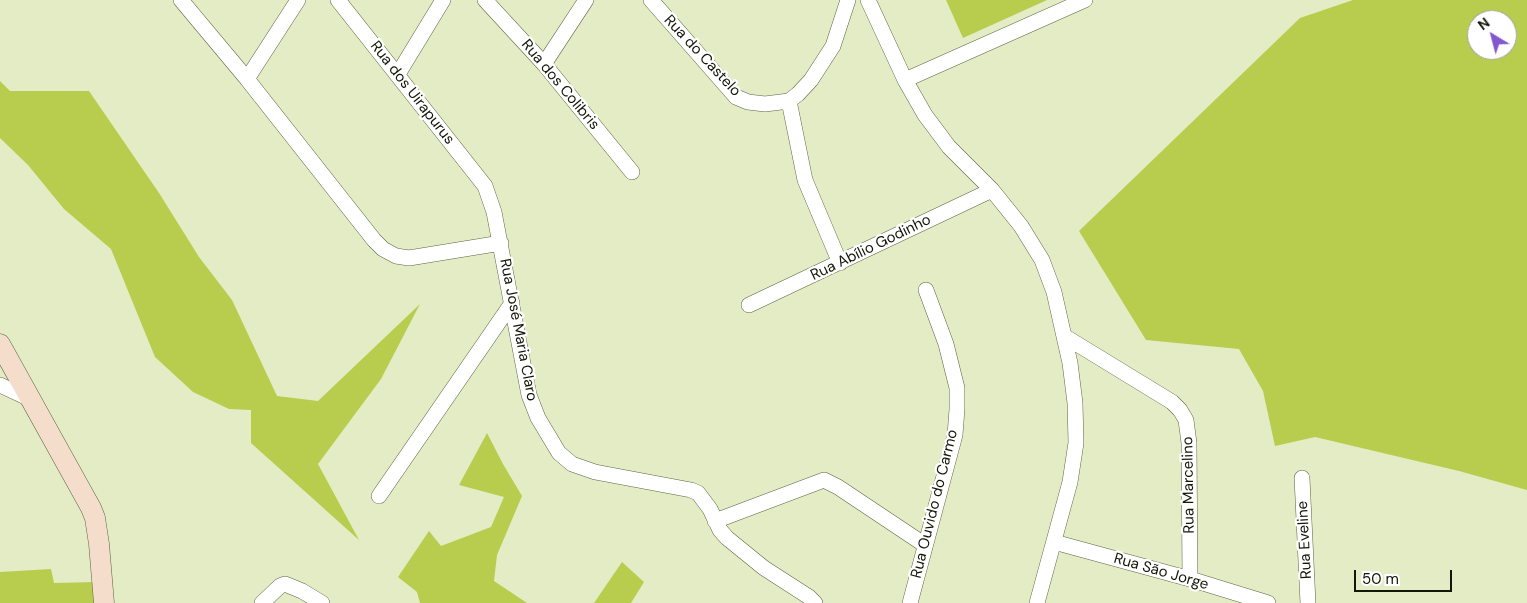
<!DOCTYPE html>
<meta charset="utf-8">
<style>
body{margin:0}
#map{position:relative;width:1527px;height:603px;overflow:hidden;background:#e4ecc5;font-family:"DM Sans",sans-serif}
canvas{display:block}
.north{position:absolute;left:1467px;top:10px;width:50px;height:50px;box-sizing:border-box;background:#fff;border:1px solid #a1a19c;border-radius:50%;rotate:323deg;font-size:14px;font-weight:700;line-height:20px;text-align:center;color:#131507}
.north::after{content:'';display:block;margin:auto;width:18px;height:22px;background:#8457d0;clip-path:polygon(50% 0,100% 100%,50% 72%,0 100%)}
.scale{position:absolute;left:1354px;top:570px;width:98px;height:22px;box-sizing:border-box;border:2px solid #131507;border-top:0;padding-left:6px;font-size:15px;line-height:18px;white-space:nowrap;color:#131507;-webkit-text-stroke:4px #fff;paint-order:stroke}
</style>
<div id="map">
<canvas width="1527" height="603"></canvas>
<div class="north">N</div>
<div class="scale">50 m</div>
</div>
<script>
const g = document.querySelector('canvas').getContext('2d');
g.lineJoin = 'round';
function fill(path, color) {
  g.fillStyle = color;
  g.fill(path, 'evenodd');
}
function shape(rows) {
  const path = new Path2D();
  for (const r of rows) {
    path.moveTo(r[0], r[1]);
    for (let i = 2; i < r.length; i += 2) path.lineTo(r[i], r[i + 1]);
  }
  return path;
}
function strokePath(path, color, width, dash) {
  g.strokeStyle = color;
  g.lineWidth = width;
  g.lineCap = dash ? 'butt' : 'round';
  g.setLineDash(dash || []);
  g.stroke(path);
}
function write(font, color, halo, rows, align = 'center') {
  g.font = font + ' "DM Sans",sans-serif';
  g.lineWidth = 4.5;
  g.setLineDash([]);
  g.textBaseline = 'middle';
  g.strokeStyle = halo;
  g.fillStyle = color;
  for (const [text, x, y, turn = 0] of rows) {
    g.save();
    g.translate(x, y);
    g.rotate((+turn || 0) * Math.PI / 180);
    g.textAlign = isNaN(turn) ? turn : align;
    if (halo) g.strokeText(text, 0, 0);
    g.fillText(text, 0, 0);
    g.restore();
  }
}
fill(shape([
 [946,0,1047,0,963,38],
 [1353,0,1527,0,1527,490,1459,471,1315,437,1275,446,1263,391,1239,349,1146,340,1079,231,1300,18],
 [1477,20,1507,20,1507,50,1477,50],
 [0,81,10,91,89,91,159,193,199,257,232,300,277,396,318,401,420,304,381,379,318,464,359,540,251,443,251,410,229,409,193,392,155,357,111,249,64,209,28,165,0,138],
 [487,433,503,464,522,496,497,555,494,581,527,603,420,603,417,592,398,577,429,531,441,546,491,527,504,497,459,485],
 [622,562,644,582,631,603,594,603],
 [51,569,54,583,97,582,97,603,0,603,0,572]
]), '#b8cc4e');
const street = shape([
 [181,0,247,79,374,240,383,249,396,256,409,258,501,243],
 [338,0,485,186,494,212,529,395,538,418,559,453,572,464,595,472,691,490,698,493,710,509,720,530,727,538,764,568,809,597,815,603],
 [485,0,544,64,632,172],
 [651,0,736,97,748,102,765,104,789,101,798,94,811,80,833,46,848,0],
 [868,0,905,80,925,115,949,147,992,190,1021,226,1042,260,1054,292,1070,363,1075,403,1076,443,1070,482,1037,603],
 [544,64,586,0],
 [398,74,443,0],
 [247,79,298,0],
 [905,80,1085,0],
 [789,101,805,180,840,263],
 [749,305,992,190],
 [1064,336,1172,402,1180,410,1186,420,1189,443,1190,579],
 [0,385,30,399],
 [1302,478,1308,603],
 [379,496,512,303],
 [715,521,824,480,838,487,925,545],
 [1054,542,1190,579,1268,603],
 [262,603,280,586,285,584,302,591,322,603],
 [910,603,955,435,957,409,957,388,946,344,926,290]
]);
const secondary = shape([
 [0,344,91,508,95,518,99,544,104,603]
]);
strokePath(street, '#5d6441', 16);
strokePath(secondary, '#5d6441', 21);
strokePath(street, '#fff', 15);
strokePath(secondary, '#f4ddcb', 20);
write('15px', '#131507', '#fff', [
 ["Rua do Castelo",702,56,47],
 ["Rua dos Colibris",560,85,50],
 ["Rua dos Uirapurus",412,93,52],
 ["Rua Abílio Godinho",871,248,-26],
 ["Rua José Maria Claro",518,330,79],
 ["Rua Marcelino",1189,485,-91],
 ["Rua Ouvido do Carmo",935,504,-76],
 ["Rua Eveline",1305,540,-93],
 ["Rua São Jorge",1161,572,16]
]);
</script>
